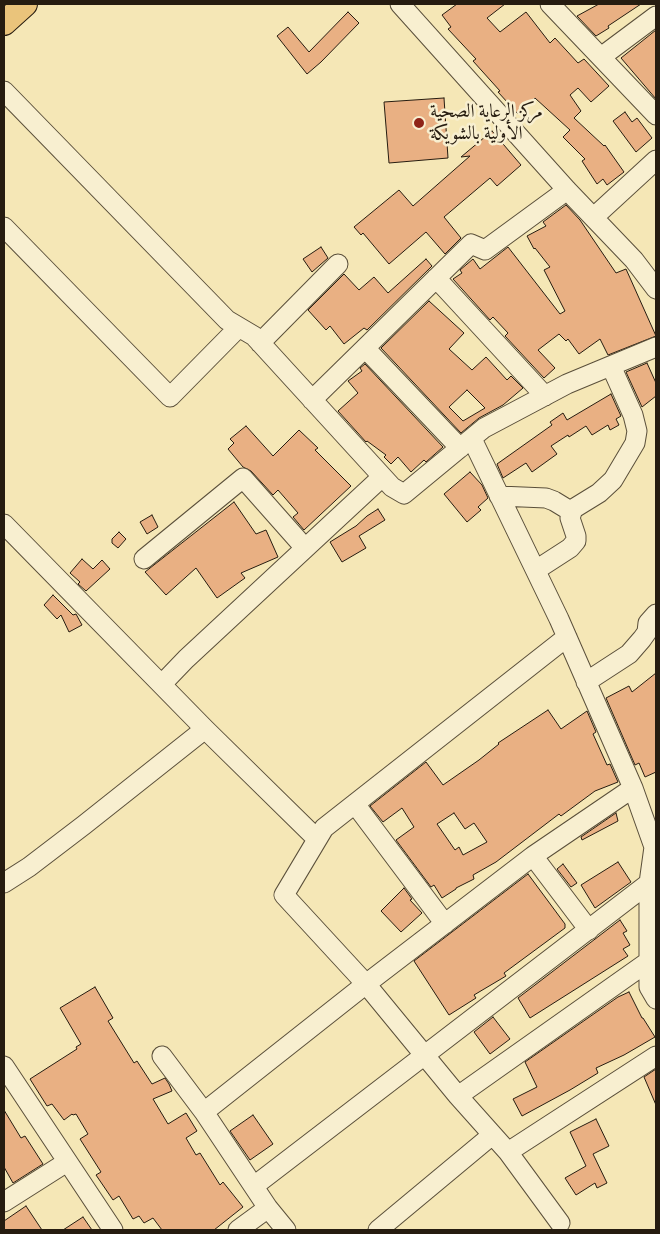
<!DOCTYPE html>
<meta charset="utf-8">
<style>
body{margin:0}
#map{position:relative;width:660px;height:1234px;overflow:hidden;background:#f5e7b6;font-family:"Libre Bodoni",serif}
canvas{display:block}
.frame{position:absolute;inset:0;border:5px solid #261c10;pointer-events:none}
</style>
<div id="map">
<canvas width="660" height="1234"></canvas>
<div class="frame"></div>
</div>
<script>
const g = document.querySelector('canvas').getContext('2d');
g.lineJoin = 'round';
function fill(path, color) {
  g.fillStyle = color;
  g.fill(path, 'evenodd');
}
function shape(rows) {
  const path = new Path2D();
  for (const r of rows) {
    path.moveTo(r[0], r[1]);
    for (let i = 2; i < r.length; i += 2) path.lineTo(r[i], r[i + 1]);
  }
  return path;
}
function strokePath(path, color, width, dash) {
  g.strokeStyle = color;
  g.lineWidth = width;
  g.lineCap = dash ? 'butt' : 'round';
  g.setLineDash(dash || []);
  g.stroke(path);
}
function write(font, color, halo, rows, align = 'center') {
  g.font = font + ' "Libre Bodoni",Amiri,serif';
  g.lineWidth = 5;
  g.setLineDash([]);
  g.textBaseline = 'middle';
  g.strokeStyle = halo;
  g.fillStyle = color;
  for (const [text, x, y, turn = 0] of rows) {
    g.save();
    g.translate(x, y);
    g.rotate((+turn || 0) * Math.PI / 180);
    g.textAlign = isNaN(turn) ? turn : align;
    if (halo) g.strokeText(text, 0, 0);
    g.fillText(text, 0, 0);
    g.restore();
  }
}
const building = shape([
 [457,4,505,4,487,18,500,32,526,12,550,43,555,38,578,63,584,59,609,86,591,102,578,88,570,95,581,111,574,118,604,146,605,145,624,172,607,185,603,179,597,184,582,161,585,159,563,137,570,130,535,98,518,114,498,92,500,91,473,61,476,59,448,29,451,27,442,15,457,4],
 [599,4,641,4,608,26,609,28,596,36,577,16,599,4],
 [348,12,359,23,321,62,307,74,277,36,288,27,309,52,348,12],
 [656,30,656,99,621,58,656,30],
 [444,98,448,158,389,163,384,102,444,98],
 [625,112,632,122,637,118,652,138,636,152,613,121,625,112],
 [492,131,521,165,497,186,490,178,444,217,461,238,445,254,426,232,389,264,363,233,361,235,354,227,399,190,413,206,470,156,461,157,492,131],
 [566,205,580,220,616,273,626,269,656,336,608,355,600,339,579,354,568,339,566,341,559,334,538,350,555,368,544,378,505,336,508,333,493,317,490,320,453,279,462,273,460,270,473,259,480,269,508,247,560,314,565,311,544,270,550,267,535,248,534,249,527,236,546,226,543,222,566,205],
 [321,247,328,258,312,272,303,259,321,247],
 [426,259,432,266,367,330,364,328,344,344,330,326,326,330,308,310,344,274,359,290,374,277,388,293,426,259],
 [429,301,464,333,449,349,472,370,486,357,507,380,511,376,523,388,503,405,479,418,461,433,381,348,429,301],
 [467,390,485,408,463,421,449,407,467,390],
 [647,363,656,383,656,396,642,407,626,372,647,363],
 [365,364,443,447,426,462,424,460,411,472,398,457,391,464,384,457,386,455,367,441,366,442,338,411,358,393,348,381,362,371,360,368,365,364],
 [611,394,621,416,616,419,619,425,610,430,608,425,592,435,586,426,569,437,568,435,551,446,557,454,532,472,526,463,503,478,497,464,552,425,550,422,563,413,567,420,611,394],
 [246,426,273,456,299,430,318,448,315,450,351,486,304,530,293,517,298,513,278,490,273,495,251,471,243,467,228,449,234,443,230,439,246,426],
 [470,472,482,485,488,498,478,507,481,510,467,522,444,494,470,472],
 [234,502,256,534,266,530,278,557,241,573,245,578,217,598,196,568,166,595,145,572,234,502],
 [378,509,385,520,359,536,366,548,342,562,330,542,356,526,367,516,378,509],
 [152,515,158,527,147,534,140,522,152,515],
 [119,532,126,539,118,548,112,543,112,539,119,532],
 [82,559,93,569,102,560,110,569,86,591,78,584,80,582,70,573,82,559],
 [53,595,73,615,76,614,82,625,69,632,61,615,57,619,44,605,53,595],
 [656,673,656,772,645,777,639,763,635,765,606,698,629,686,632,692,656,673],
 [548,710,561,729,587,711,596,732,593,734,607,765,610,764,618,782,595,791,561,816,559,814,496,862,473,875,474,879,456,888,456,889,442,898,434,885,431,887,396,840,414,827,402,808,383,822,370,806,426,762,443,785,479,760,499,744,498,743,548,710],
 [454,813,465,829,474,823,487,842,463,855,459,847,455,850,437,824,454,813],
 [616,813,618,821,582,840,581,837,616,813],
 [618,862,631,882,595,908,581,885,618,862],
 [563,864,577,883,571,887,557,869,563,864],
 [528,874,565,924,565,928,504,973,506,976,474,995,476,998,449,1015,414,961,528,874],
 [404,888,412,899,410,900,422,913,401,932,381,911,404,888],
 [620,920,627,931,623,933,630,945,623,949,628,956,530,1018,518,998,620,920],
 [95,987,113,1018,108,1021,134,1063,137,1061,152,1084,165,1078,169,1084,172,1091,153,1099,168,1124,186,1113,197,1131,186,1138,196,1155,200,1153,220,1185,223,1182,243,1207,214,1230,162,1230,153,1218,144,1223,139,1216,133,1219,119,1196,113,1200,96,1175,101,1172,80,1139,88,1134,76,1114,73,1115,72,1114,64,1120,52,1104,47,1106,30,1079,77,1049,76,1047,81,1044,60,1008,95,987],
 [629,992,642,1018,643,1018,655,1037,624,1055,596,1068,598,1073,570,1090,522,1116,513,1099,537,1087,525,1062,618,997,629,992],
 [493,1017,510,1039,490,1054,474,1032,493,1017],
 [656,1069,656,1105,644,1077,656,1069],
 [4,1110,21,1138,25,1136,43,1164,13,1183,4,1167,4,1110],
 [253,1115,273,1144,250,1160,230,1131,253,1115],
 [596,1119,609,1146,593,1154,607,1183,597,1188,595,1183,576,1195,565,1178,586,1166,570,1132,596,1119],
 [26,1206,42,1230,4,1230,4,1221,26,1206],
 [83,1217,92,1230,63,1230,83,1217]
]);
fill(building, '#e9b083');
strokePath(building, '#261c10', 1);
const minor = shape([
 [400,4,567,190,634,260,656,289],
 [550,4,656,115],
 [601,57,656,16],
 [4,91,227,320,254,336,392,487,404,494,484,428,567,384,656,347],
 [594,217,656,160],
 [4,227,170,397,239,327],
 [436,278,545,396],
 [260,343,338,264],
 [365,348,460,448],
 [312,400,471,244,485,250,567,190],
 [472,439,559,619,633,788,654,847,649,883,649,987,656,999],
 [499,496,546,498,554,501,572,512],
 [4,524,205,729,317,839],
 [144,559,243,478,305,548],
 [536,570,570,548,576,541,576,536,570,518,573,509,599,493,613,480,635,443,637,431,633,415,611,366],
 [586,682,629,654,642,639,647,632,648,623,656,614],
 [162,684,186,659,382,477],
 [355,804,445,924],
 [533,856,589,930],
 [4,883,29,867,84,825,205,729],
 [162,1056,204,1112,268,1208,286,1230],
 [4,1066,113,1230],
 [458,1096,649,961],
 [204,1112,366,984,533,856,633,788],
 [508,1152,656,1056],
 [254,1186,649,883],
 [4,1202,67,1162],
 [560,1223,508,1152,458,1096,366,984,284,895,324,828,567,637],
 [238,1230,268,1208],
 [378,1230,491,1136]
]);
const major = shape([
 [4,23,25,4]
]);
strokePath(minor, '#5a4f3a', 21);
strokePath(major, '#261c10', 26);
strokePath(minor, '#f8efd0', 19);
strokePath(major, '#eac47b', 24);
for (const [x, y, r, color] of [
 [419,123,6,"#8f2418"]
]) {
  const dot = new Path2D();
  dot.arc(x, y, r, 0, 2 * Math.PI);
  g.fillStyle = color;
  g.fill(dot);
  strokePath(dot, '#f8efd0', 2);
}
write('19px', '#261c10', '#f8efd0', [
 ["مركز الرعاية الصحية",430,112],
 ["الأولية بالشويكة",430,134]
], 'left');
</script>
